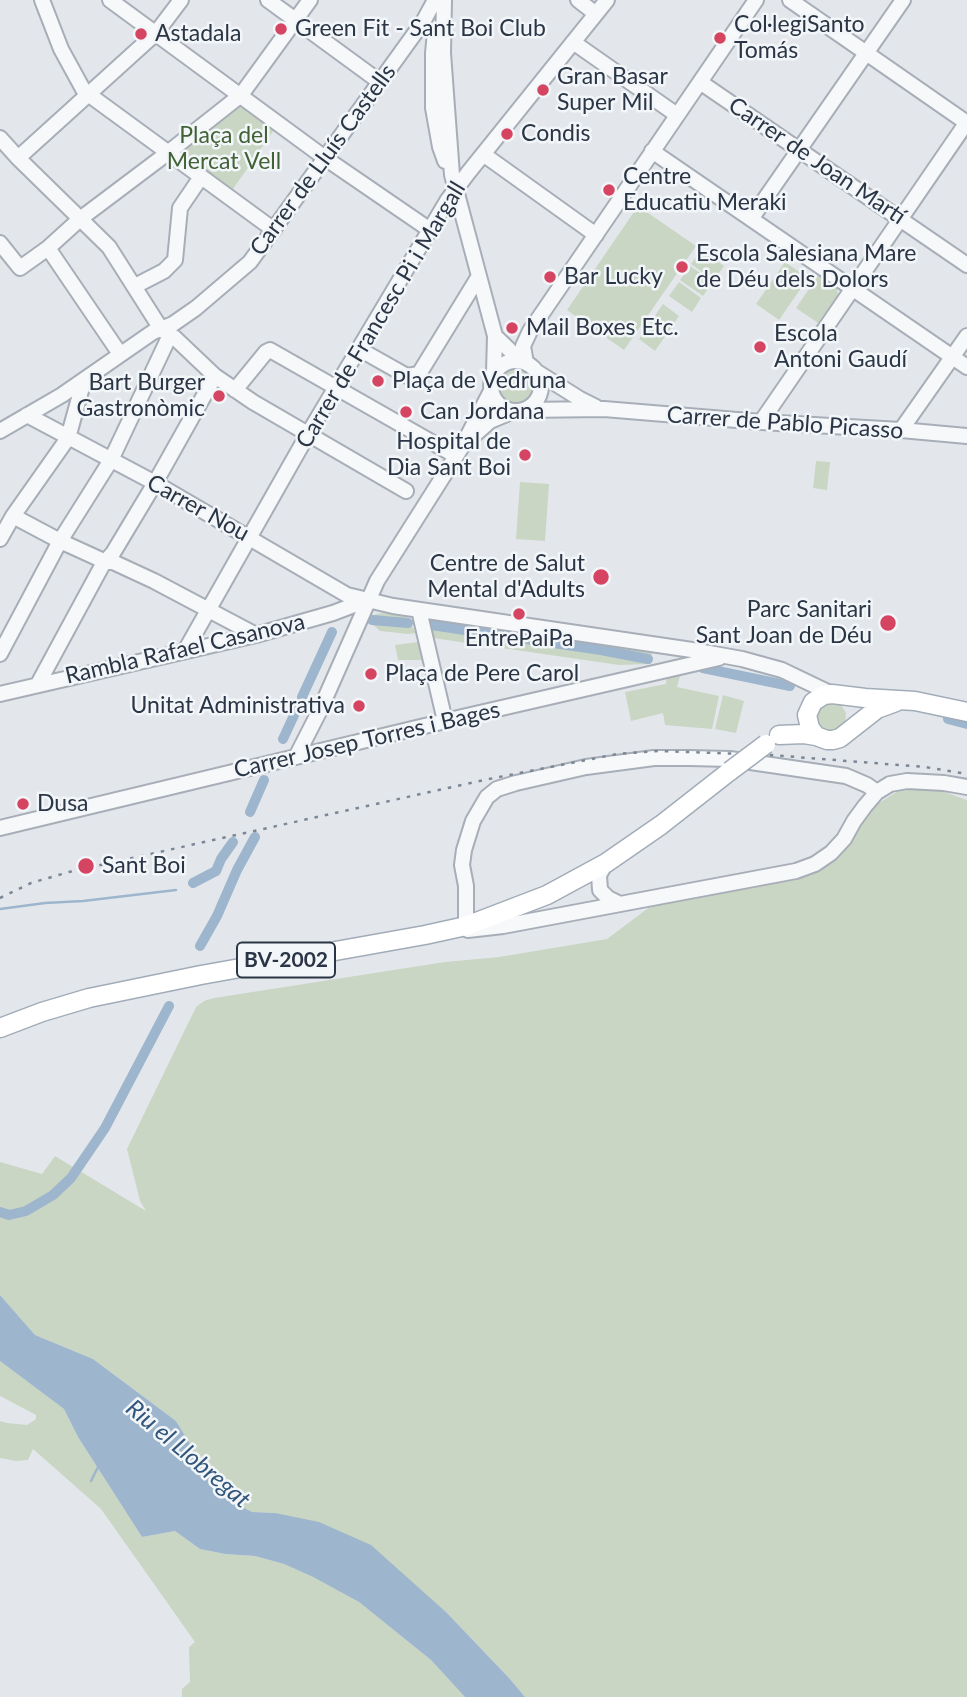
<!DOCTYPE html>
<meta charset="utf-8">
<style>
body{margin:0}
canvas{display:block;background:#e3e7ec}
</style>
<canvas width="967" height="1697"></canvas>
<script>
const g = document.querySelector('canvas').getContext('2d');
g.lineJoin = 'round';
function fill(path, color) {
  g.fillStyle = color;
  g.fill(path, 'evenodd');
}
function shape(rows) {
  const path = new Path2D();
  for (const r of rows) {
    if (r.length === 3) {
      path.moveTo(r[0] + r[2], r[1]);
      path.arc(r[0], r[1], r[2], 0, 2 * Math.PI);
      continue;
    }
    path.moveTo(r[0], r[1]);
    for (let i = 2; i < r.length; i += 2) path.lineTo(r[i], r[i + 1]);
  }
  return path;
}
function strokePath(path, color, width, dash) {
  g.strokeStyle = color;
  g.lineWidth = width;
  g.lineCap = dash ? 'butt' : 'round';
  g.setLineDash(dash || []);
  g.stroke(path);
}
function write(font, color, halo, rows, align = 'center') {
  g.font = font + ' Lato,sans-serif';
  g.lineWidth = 5;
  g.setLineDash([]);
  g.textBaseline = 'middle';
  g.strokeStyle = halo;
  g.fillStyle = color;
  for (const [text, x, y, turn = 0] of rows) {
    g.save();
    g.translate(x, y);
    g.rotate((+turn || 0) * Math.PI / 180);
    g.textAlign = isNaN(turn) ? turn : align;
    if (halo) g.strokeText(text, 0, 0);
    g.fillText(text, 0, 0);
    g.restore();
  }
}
fill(shape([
 [239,99,268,119,265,124,274,130,233,189,223,182,219,186,171,152],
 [638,206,696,246,624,350,567,310],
 [701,250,724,266,714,280,691,264],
 [785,262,808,278,779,320,756,304],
 [690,266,713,282,703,296,680,280],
 [819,274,837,286,838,295,818,323,796,308],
 [679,282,701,298,692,312,669,296],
 [663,304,679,316,655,351,639,339],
 [516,386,22],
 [816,461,830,462,827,490,813,488],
 [520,482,549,484,545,541,516,539],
 [382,613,407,617,416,633,408,634,380,631,370,622,373,615],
 [434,618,636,648,652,651,651,664,619,665,433,638,430,623],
 [418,642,422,660,398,660,395,645],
 [667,674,680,676,677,687,719,696,712,729,665,725,663,713,631,721,625,692,666,684],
 [723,695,744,701,736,733,715,729],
 [824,701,840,703,846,713,845,724,833,734,817,729,813,713],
 [933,788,967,800,967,1697,525,1697,509,1678,447,1613,275,1513,252,1512,227,1499,213,1486,209,1468,198,1457,176,1421,93,1359,35,1335,0,1295,0,1162,42,1174,55,1156,146,1211,140,1201,127,1149,196,1007,204,1001,214,998,445,962,499,957,607,939,655,903,796,880,824,866,858,830,876,805,898,791],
 [0,1361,64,1409,78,1437,142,1537,175,1531,200,1549,225,1554,255,1556,284,1564,313,1577,359,1602,431,1660,465,1697,182,1697,182,1689,190,1682,189,1647,195,1642,101,1509,33,1449,28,1460,16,1461,0,1458,0,1421,7,1423,27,1425,36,1419,36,1415,0,1396]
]), '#c9d6c4');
fill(shape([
 [0,1295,35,1335,93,1359,176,1421,198,1457,209,1468,213,1486,227,1499,252,1512,275,1513,319,1522,371,1545,447,1613,509,1678,525,1697,465,1697,431,1660,359,1602,313,1577,284,1564,255,1556,225,1554,200,1549,175,1531,142,1537,78,1437,64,1409,0,1361]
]), '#9db6cd');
strokePath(shape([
 [0,909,45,903,83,901,176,890],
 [91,1481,99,1465]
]), '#9db6cd', 2.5);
strokePath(shape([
 [372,620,408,623],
 [431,625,601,650,648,659],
 [703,668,790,686],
 [302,697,332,632],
 [948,719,967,724],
 [283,739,296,711],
 [250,812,264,780],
 [193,883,216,871,221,859,233,842],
 [200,946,217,916,237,870,255,837],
 [0,1212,9,1215,26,1211,53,1195,71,1178,105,1128,169,1006]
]), '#9db6cd', 10);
const minor = shape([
 [42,0,61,49,84,91,274,230],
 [110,0,325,158,430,230],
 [268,0,380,82],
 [444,0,443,53,452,175,495,336,494,372],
 [578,0,596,14],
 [790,0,967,123],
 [435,32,433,53,433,108,440,147,445,161],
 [573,42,677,115],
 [700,82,967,265],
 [0,138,18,158,109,247,161,329,175,338,215,376,253,402,406,491],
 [652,151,967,367],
 [483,154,596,235],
 [18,158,156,33,181,0],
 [751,219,903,0],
 [0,243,20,268,48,248,80,219,165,155,241,95,310,0],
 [48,248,120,354],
 [135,286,164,271,175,260,180,208,201,177],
 [495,336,521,361],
 [359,349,407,376,419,374,479,276],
 [516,386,25],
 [526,363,523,346,530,331,756,0],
 [537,372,580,399,596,407],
 [235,390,266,352,270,350,456,456],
 [523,410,604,409,761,422,901,430,967,436],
 [27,415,155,483,347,595,393,606,692,650,742,659,782,670,832,694],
 [761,422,967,122],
 [901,430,967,336],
 [0,431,62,395,153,332,173,324,196,308,250,262,423,22,435,0],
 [472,437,490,421,514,411],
 [13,516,60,541,106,562,113,562,154,581,256,635],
 [0,539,13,516,68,438,84,380],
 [419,610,445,721],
 [185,651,308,434,447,201,468,173,607,0],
 [0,654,60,541,111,460,170,335],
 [38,684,103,564,113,553,155,483,215,376],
 [0,694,256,635,333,613,367,600],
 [296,757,320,710,377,581,463,445,491,391],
 [0,828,458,718,719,658],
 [606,863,599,875,600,890,608,898,620,904],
 [466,926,466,886,462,865,464,850,473,821,487,797,497,789,516,783,586,767,654,758,689,758,730,759,846,776,867,785,877,792],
 [468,930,503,926,796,871,815,864,831,853,844,839,854,821,865,806,877,792,890,784,907,781,944,783,967,787]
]);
const major = shape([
 [779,735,804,734,816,736,827,740,833,740,840,738,877,709,896,702],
 [816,736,810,728,807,715,813,702,824,695,832,694,865,698,915,701,967,712],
 [0,1028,42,1012,89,998,201,975,425,935,466,926,547,895,606,863,661,825,730,771]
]);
strokePath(minor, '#a8aeb7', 18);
strokePath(major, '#a2acb8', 21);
strokePath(minor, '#f6f8fa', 14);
strokePath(major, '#fff', 18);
strokePath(shape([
 [0,898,31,883,69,872,484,780,617,754,659,751,770,755,925,767,967,774]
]), '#7c8796', 2.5, [3.5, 7]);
const majorBridge = shape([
 [730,771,766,744]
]);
strokePath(majorBridge, '#a2acb8', 21, []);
strokePath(majorBridge, '#fff', 18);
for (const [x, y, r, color] of [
 [281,29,7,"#d54461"],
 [141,34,7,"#d54461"],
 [720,38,7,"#d54461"],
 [543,90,7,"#d54461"],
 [507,134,7,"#d54461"],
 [609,190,7,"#d54461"],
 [682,267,7,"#d54461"],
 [550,277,7,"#d54461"],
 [512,328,7,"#d54461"],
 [760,347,7,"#d54461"],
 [378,381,7,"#d54461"],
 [219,396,7,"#d54461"],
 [406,412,7,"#d54461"],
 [525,455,7,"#d54461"],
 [601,577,9,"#d54461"],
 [519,614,7,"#d54461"],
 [888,623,9,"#d54461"],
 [371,674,7,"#d54461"],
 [359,706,7,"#d54461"],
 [23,804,7,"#d54461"],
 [86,866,9,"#d54461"]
]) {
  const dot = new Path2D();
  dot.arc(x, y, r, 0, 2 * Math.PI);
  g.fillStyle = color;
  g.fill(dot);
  strokePath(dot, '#f3f6f9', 2.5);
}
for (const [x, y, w] of [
 [286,960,98]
]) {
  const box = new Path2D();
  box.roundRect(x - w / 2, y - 17.5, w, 35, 5);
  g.fillStyle = '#f3f6f9';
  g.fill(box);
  strokePath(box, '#2a3545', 2);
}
write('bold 21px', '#2a3545', null, [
 ["BV-2002",286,960]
]);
write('23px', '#2a3545', '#f3f6f9', [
 ["Col·legiSanto",734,25],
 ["Tomás",734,51],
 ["Green Fit - Sant Boi Club",295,29],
 ["Astadala",155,34],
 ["Gran Basar",557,77],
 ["Super Mil",557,103],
 ["Condis",521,134],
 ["Centre",623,177],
 ["Educatiu Meraki",623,203],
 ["Escola Salesiana Mare",696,254],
 ["de Déu dels Dolors",696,280],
 ["Bar Lucky",564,277],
 ["Mail Boxes Etc.",526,328],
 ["Escola",774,334],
 ["Antoni Gaudí",774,360],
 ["Plaça de Vedruna",392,381],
 ["Bart Burger",205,383,"right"],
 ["Gastronòmic",205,409,"right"],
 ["Can Jordana",420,412],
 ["Hospital de",511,442,"right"],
 ["Dia Sant Boi",511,468,"right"],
 ["Centre de Salut",585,564,"right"],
 ["Mental d'Adults",585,590,"right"],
 ["Parc Sanitari",872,610,"right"],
 ["Sant Joan de Déu",872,636,"right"],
 ["EntrePaiPa",519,639,"center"],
 ["Plaça de Pere Carol",385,674],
 ["Unitat Administrativa",345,706,"right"],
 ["Dusa",37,804],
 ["Sant Boi",102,866]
], 'left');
write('23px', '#416136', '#f3f6f9', [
 ["Plaça del",224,136],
 ["Mercat Vell",224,162]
]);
write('23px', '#2a3545', '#f3f6f9', [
 ["Carrer de Lluís Castells",323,160,-54],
 ["Carrer de Joan Martí",817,161,34],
 ["Carrer de Francesc Pi i Margall",381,315,-59],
 ["Carrer de Pablo Picasso",785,423,4],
 ["Carrer Nou",198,508,29],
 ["Rambla Rafael Casanova",185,649,-13],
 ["Carrer Josep Torres i Bages",367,740,-13]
]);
write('italic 24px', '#32567b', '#f3f6f9', [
 ["Riu el Llobregat",188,1454,40]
]);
</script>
